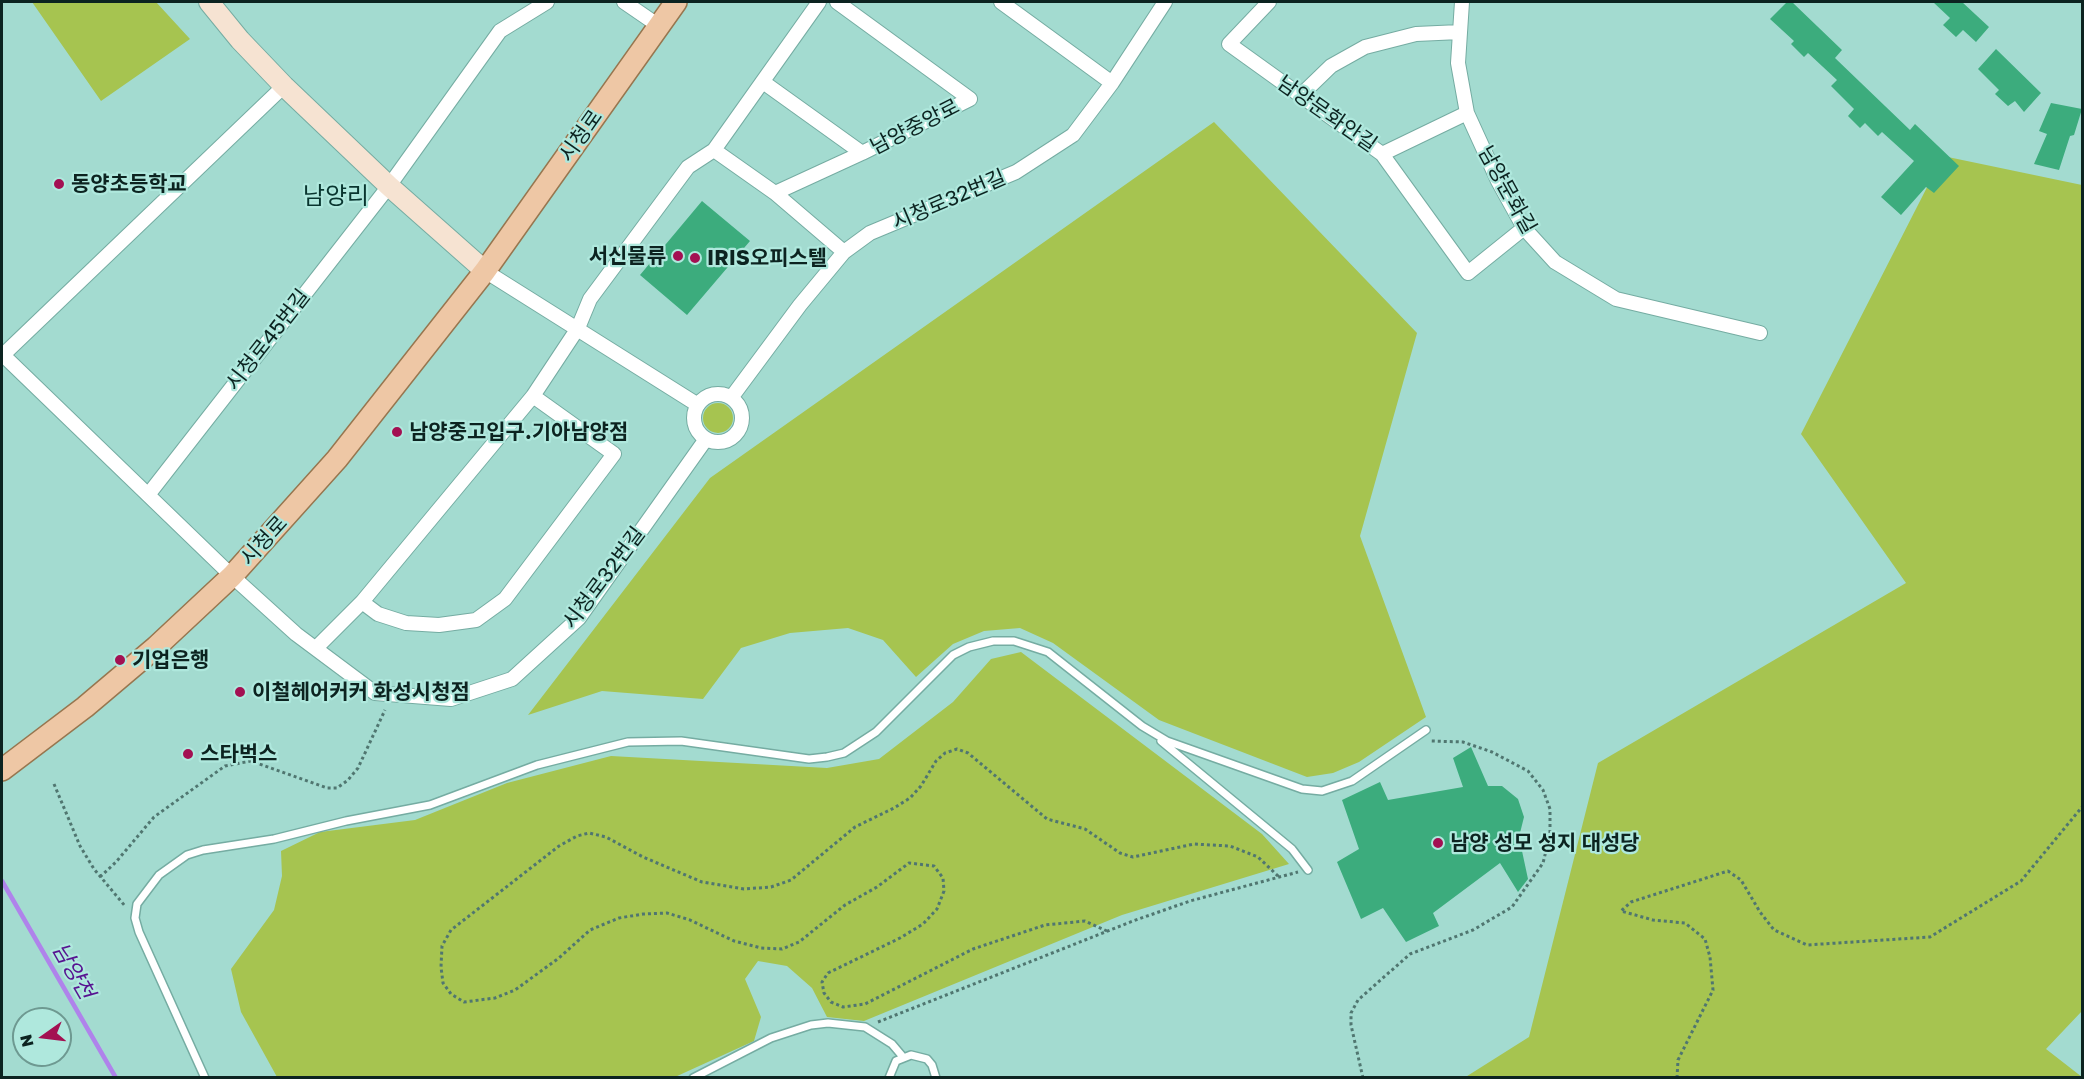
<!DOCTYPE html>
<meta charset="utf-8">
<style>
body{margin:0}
#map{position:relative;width:2084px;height:1079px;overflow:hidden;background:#a3dbd0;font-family:"Golos Text",sans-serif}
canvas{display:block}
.frame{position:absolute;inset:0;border:3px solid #0c2320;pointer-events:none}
.north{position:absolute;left:12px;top:1007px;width:60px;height:60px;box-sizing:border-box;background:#afe8dd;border:2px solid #6e9991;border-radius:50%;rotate:256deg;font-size:16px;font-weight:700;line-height:24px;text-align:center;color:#0c2320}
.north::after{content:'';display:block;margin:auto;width:21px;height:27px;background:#a31052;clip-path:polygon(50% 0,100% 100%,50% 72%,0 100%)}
</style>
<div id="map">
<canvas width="2084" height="1079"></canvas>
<div class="frame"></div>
<div class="north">N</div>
</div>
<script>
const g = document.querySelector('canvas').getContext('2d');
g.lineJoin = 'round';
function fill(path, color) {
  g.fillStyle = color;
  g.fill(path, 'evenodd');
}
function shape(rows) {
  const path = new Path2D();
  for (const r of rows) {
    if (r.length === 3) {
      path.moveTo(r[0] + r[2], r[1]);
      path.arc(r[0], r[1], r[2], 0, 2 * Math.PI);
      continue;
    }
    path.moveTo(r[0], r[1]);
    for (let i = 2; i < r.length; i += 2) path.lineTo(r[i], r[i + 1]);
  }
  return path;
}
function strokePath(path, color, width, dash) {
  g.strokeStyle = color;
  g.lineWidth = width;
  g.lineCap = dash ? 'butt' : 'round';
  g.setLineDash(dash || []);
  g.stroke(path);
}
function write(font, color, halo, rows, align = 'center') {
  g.font = font + ' "Golos Text","Noto Sans KR",sans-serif';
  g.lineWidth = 4.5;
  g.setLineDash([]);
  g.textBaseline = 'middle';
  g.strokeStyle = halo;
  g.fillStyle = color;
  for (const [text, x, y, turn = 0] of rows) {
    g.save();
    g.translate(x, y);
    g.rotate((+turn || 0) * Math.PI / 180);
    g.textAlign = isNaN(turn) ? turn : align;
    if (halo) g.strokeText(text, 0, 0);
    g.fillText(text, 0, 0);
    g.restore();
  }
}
fill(shape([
 [32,2,156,2,190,39,101,101],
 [1214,122,1417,333,1360,536,1426,717,1359,762,1333,773,1307,777,1159,720,1053,643,1020,628,984,631,953,644,916,677,883,640,848,628,790,633,741,648,703,699,602,691,528,715,710,478],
 [1943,156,2082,185,2082,1011,2046,1049,2082,1077,1464,1078,1529,1037,1598,763,1906,583,1801,434],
 [718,418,15],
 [1021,652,1262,834,1289,864,1122,915,864,1021,827,1017,812,988,787,966,758,961,745,979,761,1017,754,1041,675,1077,277,1077,241,1012,231,969,274,910,282,876,281,851,320,832,415,820,507,783,611,756,827,768,879,759,953,702,991,659]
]), '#a6c450');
strokePath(shape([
 [2,881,116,1078]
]), '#af83eb', 4.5);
fill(shape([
 [1787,2,1792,2,1842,50,1835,58,1910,130,1915,124,1959,166,1934,193,1926,187,1901,215,1881,197,1914,161,1882,132,1878,136,1865,123,1860,128,1848,116,1854,109,1831,86,1837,80,1808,53,1804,57,1791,44,1794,41,1770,19],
 [1933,2,1962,2,1989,27,1976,42,1963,30,1956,37,1943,25,1950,18],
 [1996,49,2041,93,2024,112,2015,101,2008,106,1995,94,1999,90,1978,69],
 [2051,103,2082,109,2074,135,2070,136,2059,170,2034,164,2047,134,2039,131],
 [702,201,750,241,687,315,640,275],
 [1471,747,1488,786,1502,786,1518,799,1524,817,1519,837,1528,879,1518,892,1500,863,1433,913,1439,926,1406,942,1383,908,1361,919,1337,862,1359,849,1342,800,1380,782,1388,800,1463,787,1453,758]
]), '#3cac7d');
const lane = shape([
 [1161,741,1292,849,1308,870],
 [205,1078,139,932,135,918,137,904,159,875,187,855,203,850,274,839,346,821,430,805,537,765,628,742,681,741,809,759,827,757,844,753,876,732,953,655,969,647,993,641,1014,641,1048,652,1142,726,1167,741,1302,789,1322,791,1352,781,1426,730],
 [693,1078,771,1038,811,1025,828,1023,865,1027,892,1044,903,1057],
 [889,1078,896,1061,911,1055,927,1059,932,1065,936,1078]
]);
const street = shape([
 [624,2,659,26],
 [1001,2,1112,83],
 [1269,2,1229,44,1382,154,1468,273,1524,228],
 [1462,2,1458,63,1467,113,1498,181,1524,228,1555,262,1616,299,1760,333],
 [763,82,862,153],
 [284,86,3,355,232,576,296,634,375,693,451,699,512,679,579,618,706,439],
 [1300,96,1331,66,1365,47,1416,34,1460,32],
 [714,150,775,193,844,252],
 [1382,154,1467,113],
 [775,193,862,153,970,99,837,2],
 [485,271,698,405],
 [718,418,24],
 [731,398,800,305,844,252,870,233,1016,172,1073,135,1112,83,1165,2],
 [148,495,389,186,500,31,547,2],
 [362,602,378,614,406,623,439,625,476,620,505,599,614,454,533,396],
 [316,648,362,602,533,396,578,328,590,299,688,167,714,150,819,2]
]);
const secondary = shape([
 [209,2,240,40,284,86,389,186,485,271]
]);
const primary = shape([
 [2,770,85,707,156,647,232,576,337,459,485,271,676,2]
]);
strokePath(lane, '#75aca2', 10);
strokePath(street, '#75aca2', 16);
strokePath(secondary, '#75aca2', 22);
strokePath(primary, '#97764f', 24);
strokePath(shape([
 [54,784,80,846,94,869,125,906],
 [100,877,116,862,154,817,225,766,251,761,327,788,337,788,348,780,358,768,385,710],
 [1107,931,1085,921,1045,925,973,949,865,1004,843,1007,831,1002,824,993,822,982,828,973,900,938,923,924,937,909,944,891,943,878,934,866,909,863,877,887,845,905,799,942,782,949,761,948,734,941,690,920,667,913,643,914,619,918,590,930,559,958,515,990,495,998,464,1002,451,994,443,983,441,967,442,946,451,930,559,846,577,836,589,833,606,837,643,857,702,882,744,889,771,887,791,880,855,827,894,808,910,798,921,786,936,761,945,753,957,749,968,753,1047,819,1085,829,1120,853,1133,857,1194,844,1230,846,1258,857,1279,877],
 [878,1022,1133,921,1190,901,1298,872],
 [1363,1078,1351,1025,1351,1013,1358,1000,1410,954,1473,930,1512,907,1543,863,1550,835,1550,809,1543,790,1528,771,1492,752,1463,742,1431,741],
 [1677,1078,1678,1060,1713,990,1710,957,1705,939,1685,923,1653,920,1621,911,1631,902,1728,871,1741,880,1760,912,1774,930,1807,945,1930,937,2021,881,2082,807]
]), '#507670', 3, [3, 3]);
strokePath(lane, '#fff', 7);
strokePath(street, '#fff', 14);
strokePath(secondary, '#f6e3d2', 20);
strokePath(primary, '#eec7a5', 21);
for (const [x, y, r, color] of [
 [59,184,6,"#a31052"],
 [678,256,6,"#a31052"],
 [695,258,6,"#a31052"],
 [397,432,6,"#a31052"],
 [120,660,6,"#a31052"],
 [240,692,6,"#a31052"],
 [188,754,6,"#a31052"],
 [1438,843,6,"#a31052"]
]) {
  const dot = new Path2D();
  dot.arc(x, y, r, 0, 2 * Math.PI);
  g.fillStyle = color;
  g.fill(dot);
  strokePath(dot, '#afe8dd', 2);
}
write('21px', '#0c2320', '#afe8dd', [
 ["남양문화안길",1327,114,35],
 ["남양중앙로",915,127,-27],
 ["시청로",581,136,-55],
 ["남양문화길",1507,190,61],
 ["시청로32번길",949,200,-23],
 ["시청로45번길",268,340,-52],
 ["시청로",264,541,-48],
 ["시청로32번길",604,578,-53]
]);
write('bold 21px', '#0c2320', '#afe8dd', [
 ["동양초등학교",71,184],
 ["서신물류",666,256,"right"],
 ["IRIS오피스텔",707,258],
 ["남양중고입구.기아남양점",409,432],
 ["기업은행",132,660],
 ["이철헤어커커 화성시청점",252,692],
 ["스타벅스",200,754],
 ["남양 성모 성지 대성당",1450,843]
], 'left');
write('italic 22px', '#571390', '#afe8dd', [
 ["남양천",73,971,60]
]);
write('24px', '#09352f', '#afe8dd', [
 ["남양리",336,196]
]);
</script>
